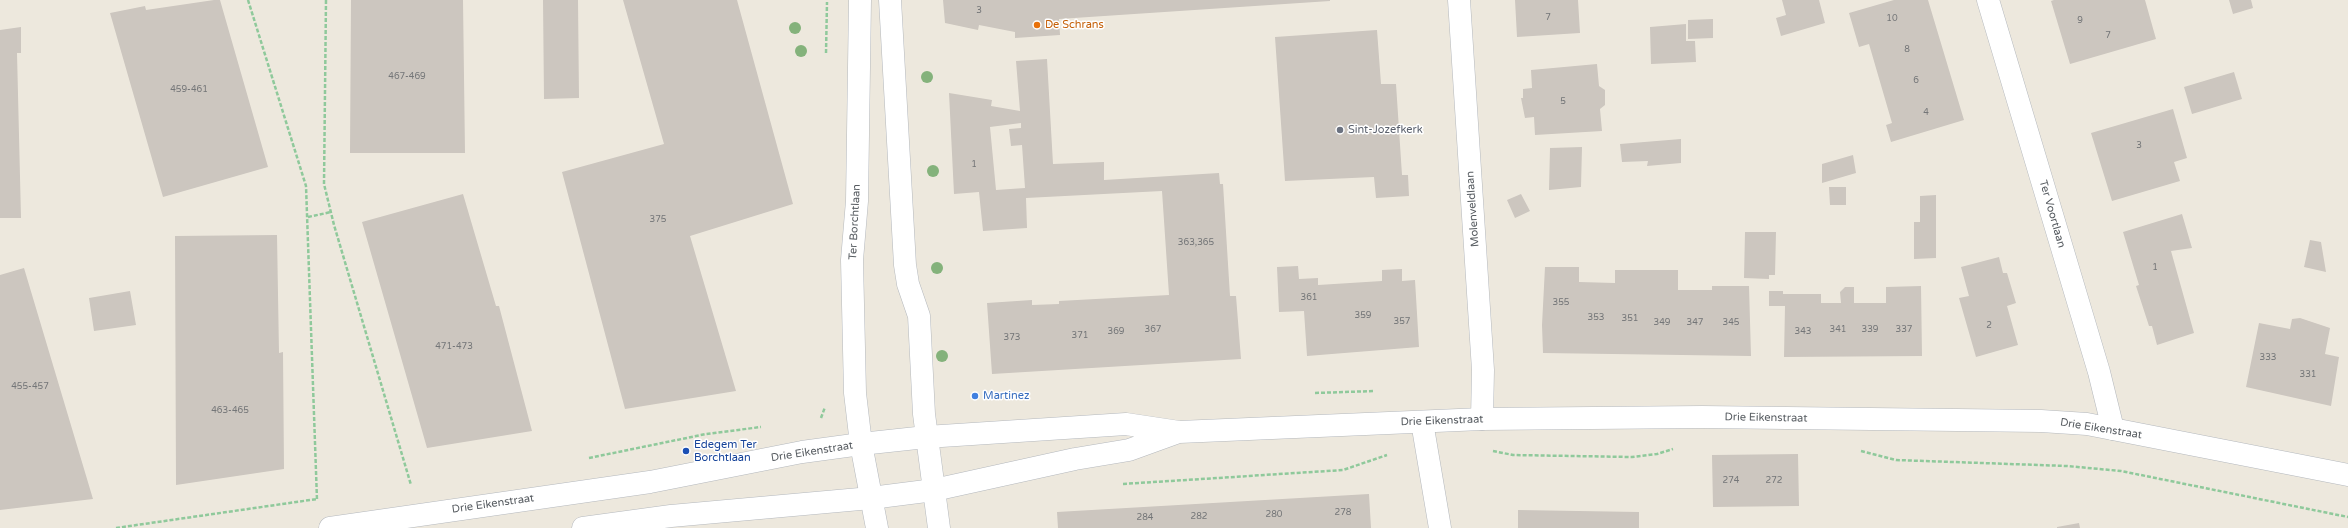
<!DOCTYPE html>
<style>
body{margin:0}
canvas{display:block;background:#ede8dd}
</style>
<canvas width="2348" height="528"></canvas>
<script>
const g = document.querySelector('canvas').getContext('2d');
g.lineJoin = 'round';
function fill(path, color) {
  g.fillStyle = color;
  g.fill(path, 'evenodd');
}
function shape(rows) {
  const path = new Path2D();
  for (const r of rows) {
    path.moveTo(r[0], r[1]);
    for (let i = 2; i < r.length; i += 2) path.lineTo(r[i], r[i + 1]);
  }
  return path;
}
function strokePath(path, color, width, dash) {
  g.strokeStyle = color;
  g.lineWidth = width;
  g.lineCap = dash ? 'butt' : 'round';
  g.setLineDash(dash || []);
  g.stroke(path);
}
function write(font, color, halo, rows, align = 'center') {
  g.font = font + ' "Varela Round",sans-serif';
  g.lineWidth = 3;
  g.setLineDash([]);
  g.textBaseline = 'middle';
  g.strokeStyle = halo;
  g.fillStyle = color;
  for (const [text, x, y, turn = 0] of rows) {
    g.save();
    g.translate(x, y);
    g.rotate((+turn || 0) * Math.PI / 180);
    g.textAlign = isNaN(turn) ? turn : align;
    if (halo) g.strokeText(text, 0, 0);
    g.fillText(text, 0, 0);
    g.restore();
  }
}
fill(shape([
 [214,0,220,0,268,167,163,197,110,13,145,6,146,10],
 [351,0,463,0,465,153,350,153],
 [543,0,578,0,579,98,544,99],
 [623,0,737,0,793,204,690,236,736,391,625,409,562,172,664,144],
 [943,0,1330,0,1330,1,1059,19,1060,35,1015,38,1015,32,979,25,978,30,945,23],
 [1515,0,1578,0,1580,33,1517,37],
 [1782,0,1819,0,1825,23,1781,36,1776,18,1786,15],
 [1894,0,1928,0,1964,120,1891,142,1886,125,1892,123,1869,44,1859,47,1849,13],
 [2054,0,2145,0,2156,39,2070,64,2051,1],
 [2229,0,2251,0,2253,8,2233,14],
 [1713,19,1713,38,1688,39,1688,20],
 [1686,24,1686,41,1695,41,1696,62,1651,64,1650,27],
 [21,27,21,53,17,53,21,218,0,218,0,30],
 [1377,30,1381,84,1396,84,1402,175,1408,175,1409,196,1376,198,1374,177,1285,181,1275,37],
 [1047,59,1053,164,1104,162,1104,180,1219,173,1220,184,1223,184,1230,296,1236,296,1241,359,992,374,987,303,1032,300,1032,305,1059,304,1059,301,1169,295,1162,191,1026,198,1027,228,983,231,979,192,954,194,949,93,992,100,991,106,1020,111,1016,61],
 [1021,123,1021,128,1009,129,1011,146,1022,145,1025,188,996,190,990,127],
 [1597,64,1599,86,1605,90,1605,105,1600,109,1602,131,1535,135,1534,117,1525,118,1521,98,1523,98,1523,89,1532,88,1531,70],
 [2234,72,2242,99,2192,114,2184,87],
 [2173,109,2187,158,2174,162,2180,181,2112,201,2091,133],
 [1681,139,1681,163,1647,166,1648,161,1622,162,1620,144],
 [1582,147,1581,187,1549,190,1550,148],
 [1853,155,1856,173,1822,183,1822,164],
 [1829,187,1846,187,1846,205,1830,205],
 [463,194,496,306,499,306,532,431,427,448,362,222],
 [1521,194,1530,211,1515,218,1507,200],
 [1936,195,1936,258,1914,259,1914,222,1920,222,1920,196],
 [2182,214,2192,248,2171,251,2194,333,2157,345,2152,326,2149,326,2136,286,2139,285,2123,232],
 [1745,232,1776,232,1775,275,1769,275,1769,279,1744,278],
 [277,235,279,353,283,352,284,469,176,485,175,236],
 [2310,240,2321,242,2326,272,2304,267],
 [1999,257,2003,273,2007,273,2016,303,2007,306,2018,345,1976,357,1959,298,1969,296,1961,267],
 [1298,266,1299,279,1318,278,1318,285,1382,281,1382,270,1402,269,1402,281,1415,280,1419,347,1307,356,1304,311,1279,312,1277,267],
 [1545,267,1579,267,1579,282,1615,283,1615,270,1678,270,1678,290,1712,290,1712,286,1749,286,1751,356,1543,353,1542,325],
 [24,268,93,499,0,510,0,275],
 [1921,286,1922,356,1784,357,1785,306,1769,306,1769,291,1783,291,1783,294,1821,294,1821,303,1841,303,1840,292,1845,287,1854,287,1854,303,1886,303,1886,287],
 [130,291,136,325,94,331,89,298],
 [2300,318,2330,328,2325,354,2339,357,2331,406,2246,387,2259,323,2290,329,2292,319],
 [1798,454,1799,506,1713,507,1712,455],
 [1369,494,1371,528,1058,528,1057,512],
 [1518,510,1639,512,1639,528,1518,528],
 [2079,523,2080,528,2057,528,2057,527]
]), '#ccc6bf');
const minor = shape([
 [860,0,857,201,852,260,855,393,861,444,877,528],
 [890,0,905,265,908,284,919,316,924,414,939,528],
 [1459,0,1483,370,1482,419],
 [1988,0,2099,372,2113,429],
 [1422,422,1440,528]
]);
const tertiary = shape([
 [330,528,650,482,802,452,861,444,926,437,1126,424,1179,432,1482,419,1702,417,2041,421,2087,424,2348,475],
 [583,528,671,516,871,498,934,490,1075,459,1129,450,1176,433]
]);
strokePath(minor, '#b4b8bd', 23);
strokePath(tertiary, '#b4b8bd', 23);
strokePath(shape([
 [248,0,306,186,317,500],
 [326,0,324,184,334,225,411,485],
 [826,53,827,2],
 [308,217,331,212],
 [1315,393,1375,391],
 [821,418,825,407],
 [1493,451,1513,455,1632,457,1657,454,1673,449],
 [1861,451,1896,460,2067,466,2121,471,2348,517],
 [589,458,706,434,761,427],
 [1123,484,1343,470,1387,455],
 [116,528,317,499]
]), '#8fc99b', 2.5, [4, 2]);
strokePath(minor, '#fff', 22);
strokePath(tertiary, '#fff', 22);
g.fillStyle = '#84b27b';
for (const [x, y] of [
 [795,28],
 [801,51],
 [927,77],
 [933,171],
 [937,268],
 [942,356]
]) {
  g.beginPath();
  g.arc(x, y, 6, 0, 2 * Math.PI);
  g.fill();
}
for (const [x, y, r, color] of [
 [1037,25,4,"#e8710a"],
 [1340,130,4,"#6b7280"],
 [975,396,4,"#3f7fe0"],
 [686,451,4,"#1a4fb4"]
]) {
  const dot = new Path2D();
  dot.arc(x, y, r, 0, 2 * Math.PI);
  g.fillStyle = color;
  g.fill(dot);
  strokePath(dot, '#fff', 1.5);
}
write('9px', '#747678', null, [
 ["3",979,11],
 ["7",1548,18],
 ["10",1892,19],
 ["9",2080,21],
 ["7",2108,36],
 ["8",1907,50],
 ["467-469",407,77],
 ["6",1916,81],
 ["459-461",189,90],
 ["5",1563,102],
 ["4",1926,113],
 ["3",2139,146],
 ["1",974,165],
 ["375",658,220],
 ["363,365",1196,243],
 ["1",2155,268],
 ["361",1309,298],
 ["355",1561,303],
 ["359",1363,316],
 ["353",1596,318],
 ["351",1630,319],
 ["357",1402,322],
 ["349",1662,323],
 ["347",1695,323],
 ["345",1731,323],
 ["2",1989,326],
 ["367",1153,330],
 ["341",1838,330],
 ["339",1870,330],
 ["337",1904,330],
 ["369",1116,332],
 ["343",1803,332],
 ["371",1080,336],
 ["373",1012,338],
 ["471-473",454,347],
 ["333",2268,358],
 ["331",2308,375],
 ["455-457",30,387],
 ["463-465",230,411],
 ["274",1731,481],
 ["272",1774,481],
 ["278",1343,513],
 ["280",1274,515],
 ["282",1199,517],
 ["284",1145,518]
]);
write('11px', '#c56008', '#fff', [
 ["De Schrans",1045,25]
], 'left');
write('11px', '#5b616d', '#fff', [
 ["Sint-Jozefkerk",1348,130]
], 'left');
write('11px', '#575c61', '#fff', [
 ["Molenveldlaan",1473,209,-94],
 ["Ter Voortlaan",2052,214,74],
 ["Ter Borchtlaan",855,222,-87],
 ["Drie Eikenstraat",1766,418,1],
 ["Drie Eikenstraat",1442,421,-2],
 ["Drie Eikenstraat",2101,429,9],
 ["Drie Eikenstraat",812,452,-9],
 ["Drie Eikenstraat",493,504,-8]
]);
write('11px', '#366cbe', '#fff', [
 ["Martinez",983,396]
], 'left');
write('11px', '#164399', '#fff', [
 ["Edegem Ter",694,445],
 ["Borchtlaan",694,458]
], 'left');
</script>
